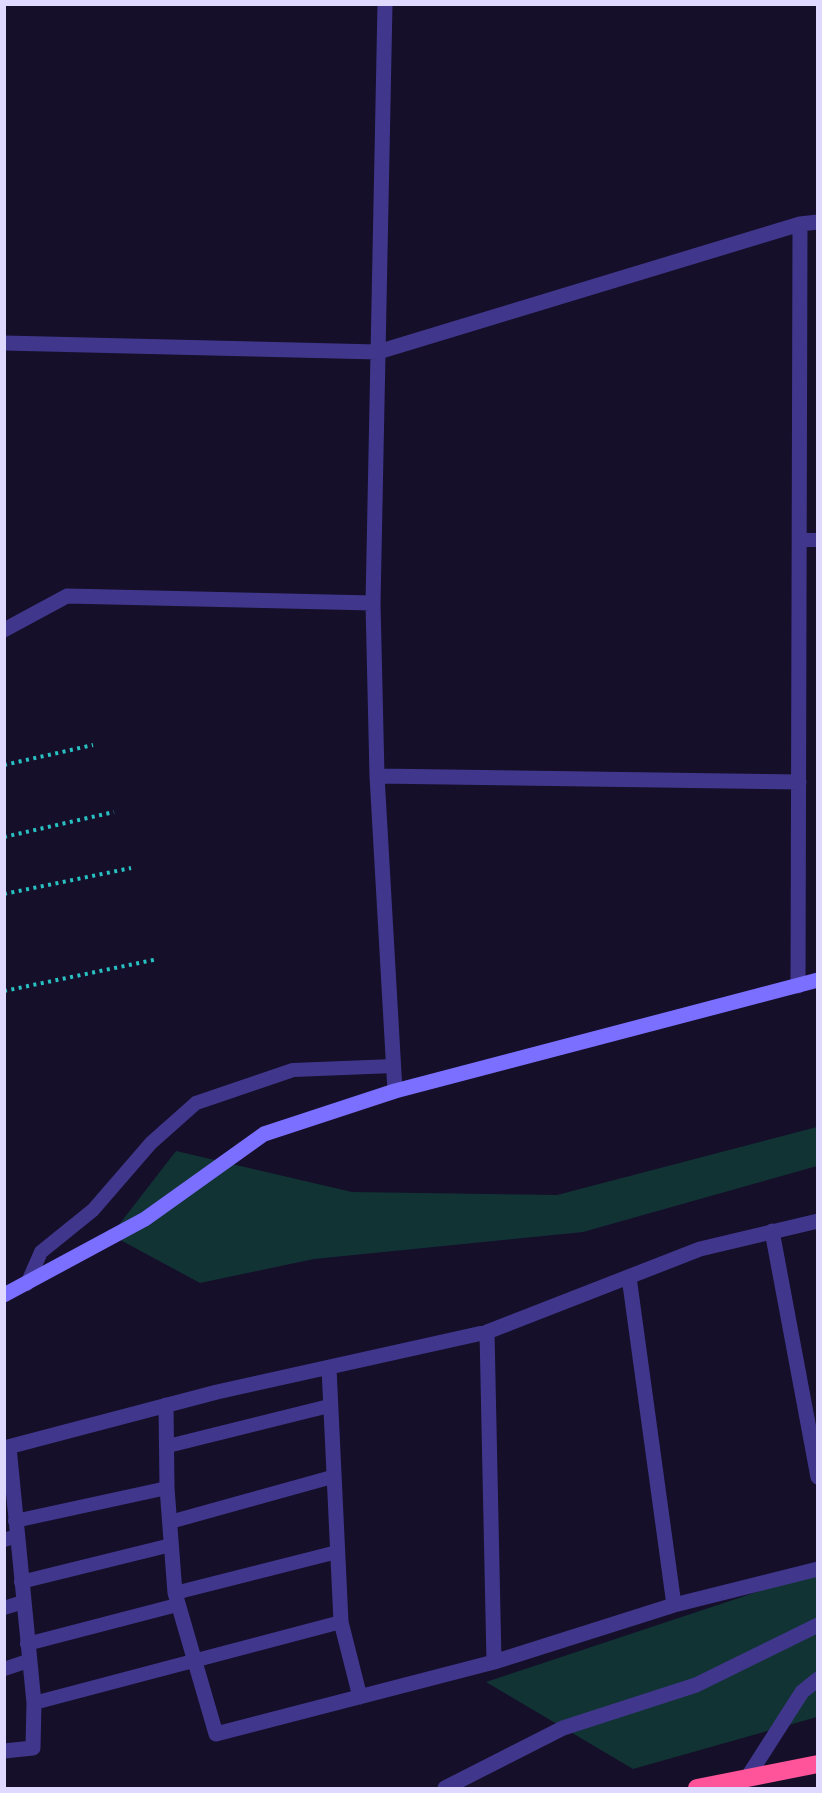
<!DOCTYPE html>
<style>
body{margin:0}
#map{position:relative;width:822px;height:1793px;overflow:hidden;background:#150f2a;font-family:"Space Grotesk",sans-serif}
canvas{display:block}
.frame{position:absolute;inset:0;border:6px solid #dfd8ff;pointer-events:none}
</style>
<div id="map">
<canvas width="822" height="1793"></canvas>
<div class="frame"></div>
</div>
<script>
const g = document.querySelector('canvas').getContext('2d');
g.lineJoin = 'round';
function fill(path, color) {
  g.fillStyle = color;
  g.fill(path, 'evenodd');
}
function shape(rows) {
  const path = new Path2D();
  for (const r of rows) {
    path.moveTo(r[0], r[1]);
    for (let i = 2; i < r.length; i += 2) path.lineTo(r[i], r[i + 1]);
  }
  return path;
}
function strokePath(path, color, width, dash) {
  g.strokeStyle = color;
  g.lineWidth = width;
  g.lineCap = dash ? 'butt' : 'round';
  g.setLineDash(dash || []);
  g.stroke(path);
}
fill(shape([
 [817,1127,817,1166,583,1232,314,1259,200,1283,111,1235,176,1151,352,1192,557,1195],
 [817,1572,817,1717,633,1769,486,1682]
]), '#113334');
strokePath(shape([
 [4,765,93,745],
 [4,837,114,812],
 [4,894,131,868],
 [4,991,158,959]
]), '#28c2c3', 4, [3, 4.5]);
strokePath(shape([
 [799,540,818,540],
 [27,1284,41,1252,93,1210,151,1143,196,1103,293,1070,394,1066],
 [168,1446,329,1406],
 [15,1521,167,1488],
 [170,1522,332,1477],
 [4,1540,17,1536],
 [21,1582,171,1545],
 [175,1593,337,1552],
 [4,1608,23,1602],
 [27,1644,177,1605],
 [4,1669,28,1661],
 [34,1703,341,1622]
]), '#40378c', 14);
strokePath(shape([
 [385,4,373,603,377,776,395,1091],
 [4,343,378,352,800,224,818,222],
 [4,630,67,596,373,603],
 [377,776,799,782],
 [798,986,800,224],
 [772,1231,818,1477],
 [629,1277,674,1605],
 [487,1332,494,1662],
 [329,1368,341,1622,360,1697],
 [166,1405,167,1488,175,1593,216,1734,494,1662,674,1605,818,1569],
 [4,1448,217,1392,487,1332,700,1249,818,1221],
 [4,1751,33,1748,34,1703,9,1447],
 [747,1778,802,1692,818,1679],
 [445,1788,563,1728,696,1685,818,1625]
]), '#40378c', 15);
strokePath(shape([
 [4,1295,145,1219,264,1134,395,1091,818,980]
]), '#7b6fff', 15);
strokePath(shape([
 [697,1788,818,1764]
]), '#ff539a', 18);
</script>
